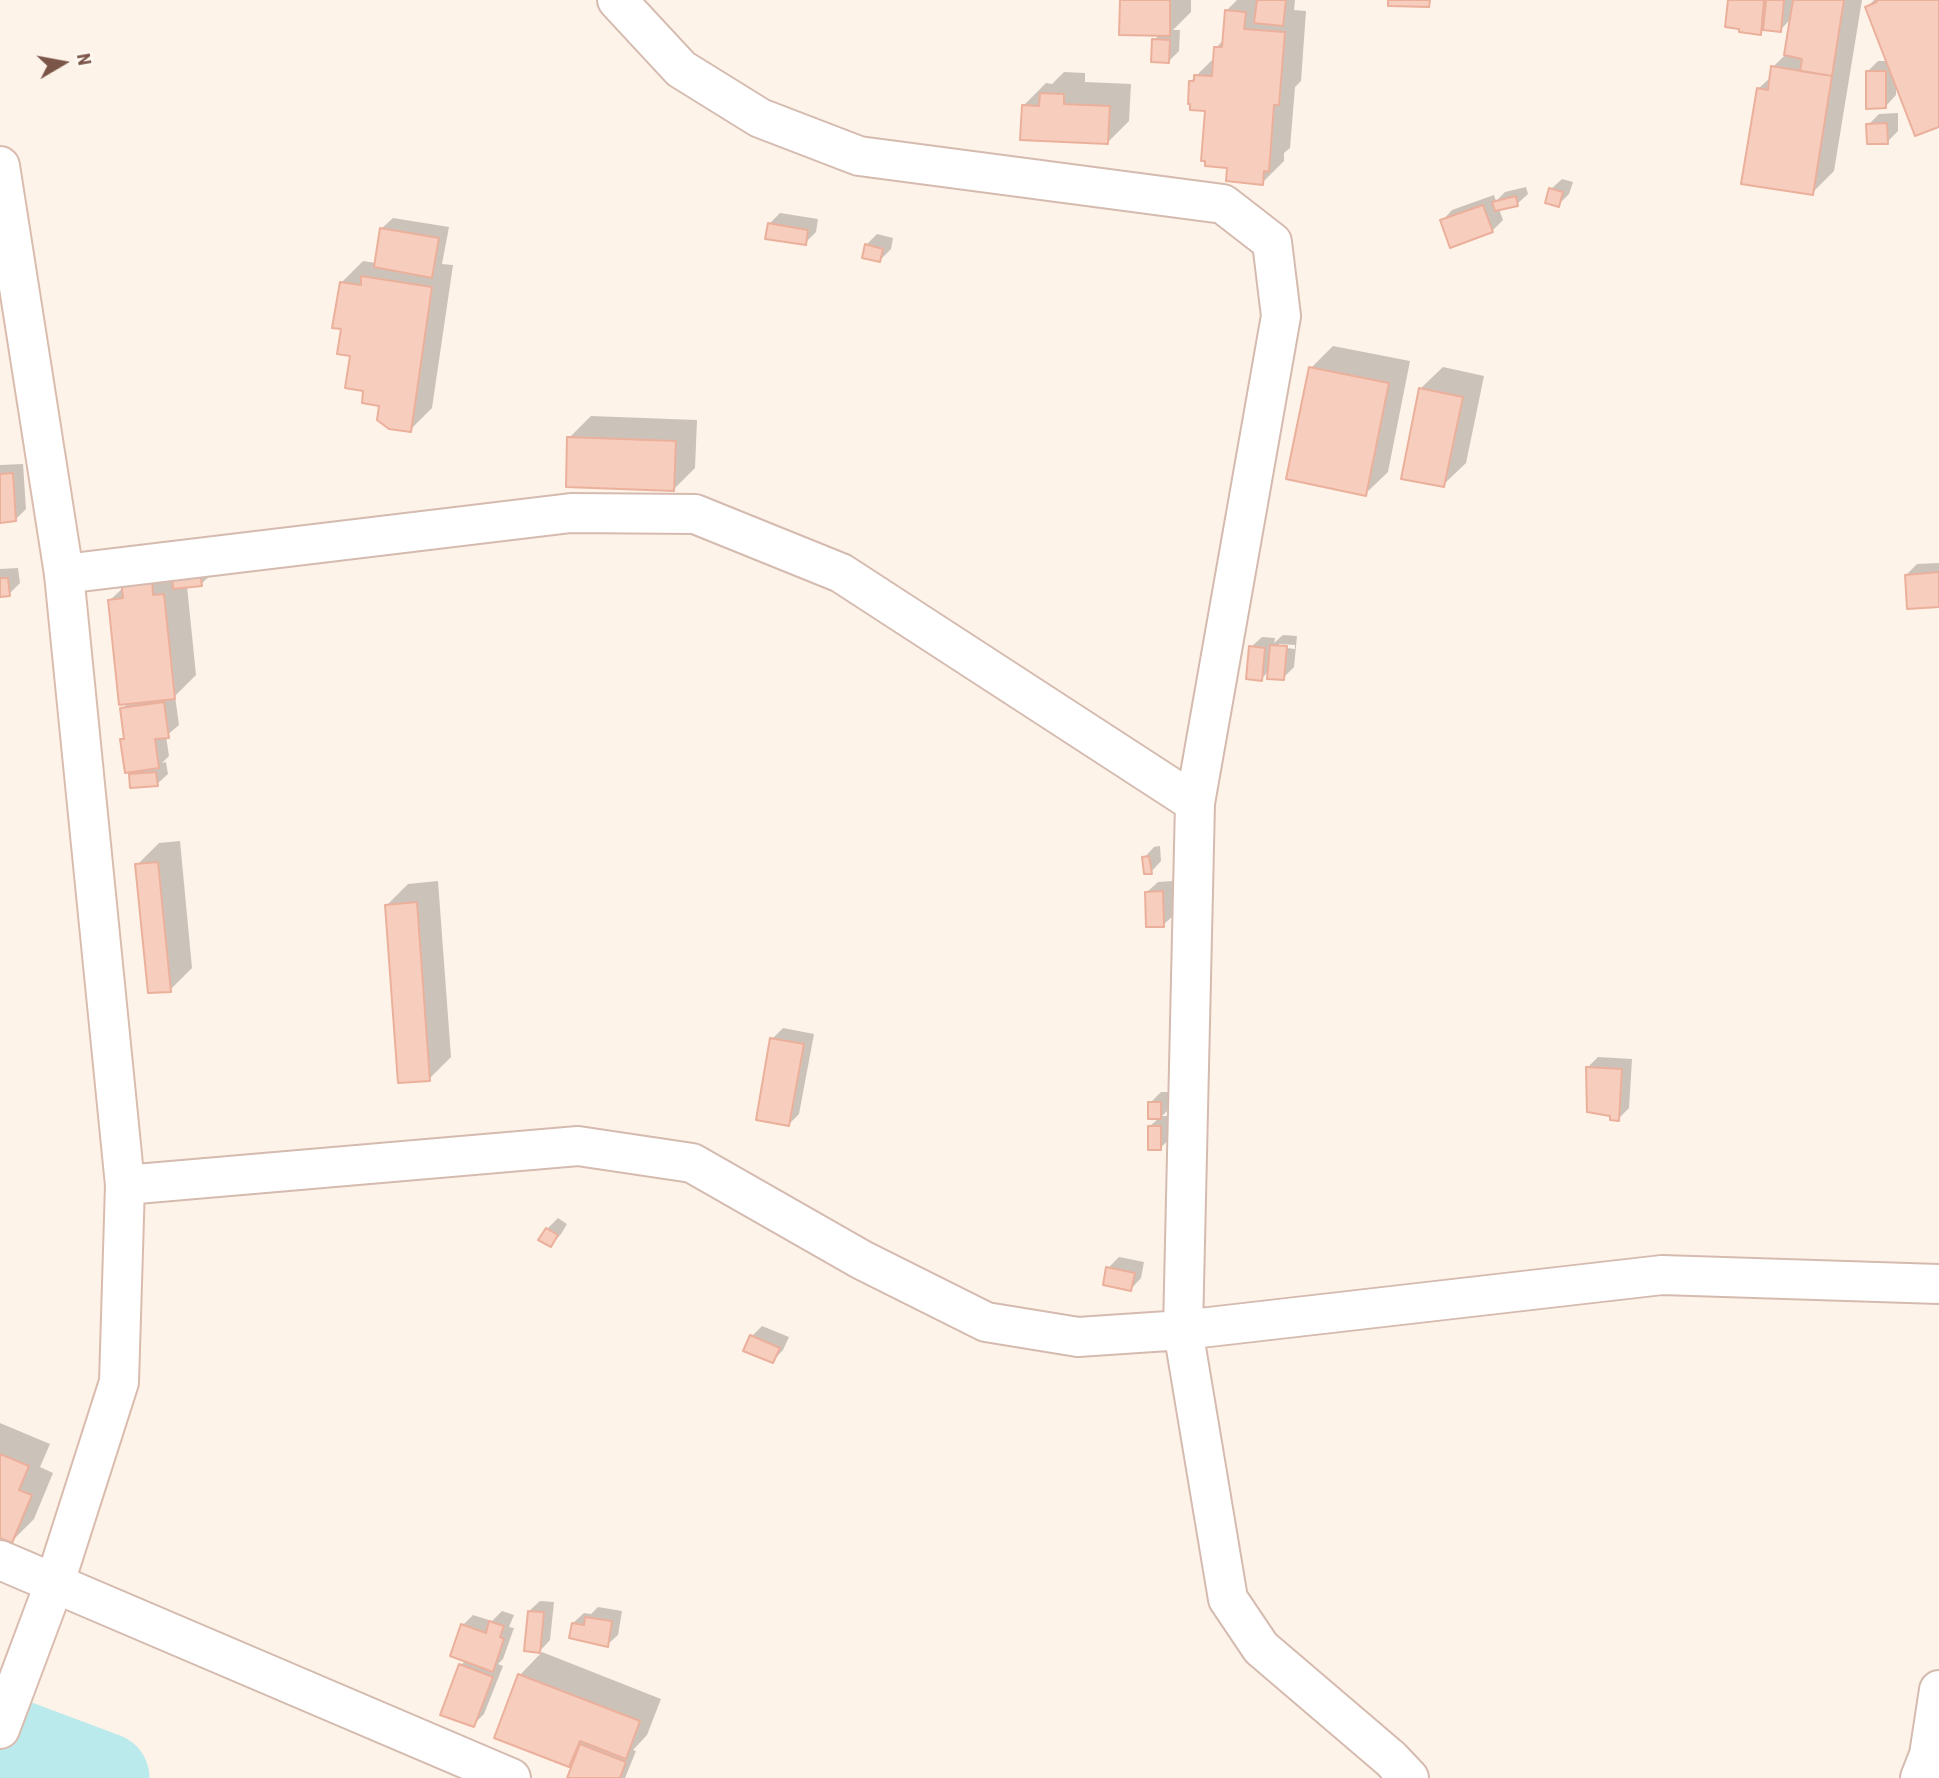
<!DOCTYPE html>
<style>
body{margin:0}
#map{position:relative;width:1939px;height:1778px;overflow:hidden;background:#fef3e9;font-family:"Roboto Condensed",sans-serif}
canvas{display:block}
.north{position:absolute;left:28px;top:28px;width:70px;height:70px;-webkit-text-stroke:5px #fff8f1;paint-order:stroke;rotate:80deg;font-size:19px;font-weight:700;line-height:28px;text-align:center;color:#7c5549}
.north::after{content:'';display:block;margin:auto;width:24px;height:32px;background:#7c5549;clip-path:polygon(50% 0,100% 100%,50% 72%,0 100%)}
</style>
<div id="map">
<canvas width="1939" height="1778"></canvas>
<div class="north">N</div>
</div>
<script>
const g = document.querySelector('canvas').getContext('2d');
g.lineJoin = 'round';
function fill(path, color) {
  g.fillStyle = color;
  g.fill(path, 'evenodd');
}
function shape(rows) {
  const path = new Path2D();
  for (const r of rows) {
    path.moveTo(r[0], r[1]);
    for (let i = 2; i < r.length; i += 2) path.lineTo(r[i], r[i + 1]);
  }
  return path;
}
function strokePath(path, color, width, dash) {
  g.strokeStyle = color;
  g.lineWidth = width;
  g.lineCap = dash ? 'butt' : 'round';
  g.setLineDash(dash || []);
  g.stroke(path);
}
fill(shape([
 [1122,0,1191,0,1191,12,1173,30,1180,30,1179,51,1169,61,1154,40,1160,34],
 [1237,0,1295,0,1294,10,1306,11,1301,81,1295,87,1290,148,1284,153,1284,161,1262,183,1229,167,1207,109,1191,81,1215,57,1216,48,1224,39,1227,10],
 [1730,0,1862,0,1834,171,1812,193,1758,89,1772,76,1773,67,1786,54,1792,18,1780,30,1764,29,1760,33],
 [1874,0,1939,0,1939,125,1896,85,1896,95,1886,106,1867,72,1878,61,1888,61,1867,7],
 [1064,72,1085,73,1085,82,1131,84,1129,121,1107,143,1024,105,1046,83,1052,84],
 [1898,113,1898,131,1887,142,1868,125,1879,114],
 [1562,179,1573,182,1569,194,1558,205,1551,189],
 [1526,187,1528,194,1517,204,1499,209,1503,220,1492,231,1442,221,1452,210,1494,195,1496,201,1505,192],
 [780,213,818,219,816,232,805,243,769,224],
 [393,218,449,227,442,264,453,265,432,408,410,430,365,390,343,327,341,283,363,261,376,263,382,228],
 [877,234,893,238,891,249,880,260,866,245],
 [1333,346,1410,361,1388,472,1365,494,1311,368],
 [1443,367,1484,376,1466,463,1443,485,1420,389],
 [591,416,697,420,695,468,673,490,569,438],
 [23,464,26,509,15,520,0,521,0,465],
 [1939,563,1939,605,1906,575,1917,564],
 [18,568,20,583,9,594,0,595,0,569],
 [212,574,201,584,187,586,196,675,175,696,179,725,166,736,169,756,162,763,166,762,168,774,157,784,131,774,135,770,122,740,125,737,122,709,129,702,110,600,124,587],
 [1283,635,1297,636,1294,667,1283,678,1269,671,1261,679,1251,647,1262,637,1275,638,1274,643],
 [1279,644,1295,645,1295,649,1279,647],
 [180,841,192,968,170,990,137,865,159,843],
 [1160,846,1161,861,1151,872,1144,858,1154,847],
 [438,881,451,1057,429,1079,386,906,408,884],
 [1173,881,1174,915,1163,925,1147,892,1158,882],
 [783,1028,814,1034,799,1114,789,1124,772,1039],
 [1598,1057,1632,1059,1629,1108,1618,1119,1611,1115,1587,1068],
 [1161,1092,1171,1092,1171,1107,1162,1116,1171,1116,1171,1138,1160,1148,1150,1126,1159,1118,1150,1103],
 [558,1218,567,1224,561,1234,551,1245,547,1229],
 [1119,1257,1144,1262,1141,1278,1131,1289,1108,1268],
 [762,1326,789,1337,783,1350,773,1361,752,1336],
 [0,1423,50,1444,40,1467,53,1473,34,1519,12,1541,0,1536],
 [540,1601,554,1602,550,1640,540,1651,529,1611],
 [598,1607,622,1611,618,1635,607,1645,573,1623,584,1613,591,1614],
 [502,1611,514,1615,509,1627,514,1628,503,1659,498,1664,503,1666,484,1714,473,1725,442,1714,461,1665,466,1660,463,1625,473,1615,492,1621],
 [542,1652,661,1699,647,1735,633,1750,636,1751,625,1778,569,1778,577,1757,569,1765,496,1737,520,1675]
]), '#0003');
strokePath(shape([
 [0,1739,104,1778]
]), '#baeaeb', 91);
const building = shape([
 [1120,0,1170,0,1170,36,1119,35,1120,0],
 [1257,0,1286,0,1283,26,1254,23,1257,0],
 [1388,0,1430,0,1429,7,1388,6,1388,0],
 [1728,0,1764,0,1761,35,1739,32,1739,29,1725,27,1728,0],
 [1766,0,1784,0,1781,32,1763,30,1766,0],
 [1793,0,1844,0,1832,76,1800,71,1802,59,1784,55,1793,0],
 [1876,0,1939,0,1939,127,1915,136,1865,7,1877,2,1876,0],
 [1225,10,1246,12,1244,29,1285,32,1279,105,1274,105,1269,172,1264,171,1263,185,1226,181,1227,168,1205,166,1205,161,1201,161,1205,111,1190,110,1190,104,1188,104,1189,81,1194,81,1194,75,1212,76,1214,47,1222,47,1225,10],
 [1152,39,1170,40,1169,63,1151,62,1152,39],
 [1771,66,1832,76,1813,195,1741,184,1757,88,1768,90,1771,66],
 [1866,71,1886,71,1886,108,1866,109,1866,71],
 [1040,93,1064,94,1064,104,1110,106,1108,144,1020,140,1022,105,1039,106,1040,93],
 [1887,123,1888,144,1867,144,1866,124,1887,123],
 [1549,188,1563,192,1559,207,1545,203,1549,188],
 [1516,196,1518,206,1495,211,1492,202,1516,196],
 [1483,205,1493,232,1450,248,1440,220,1483,205],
 [768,223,808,230,806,245,765,239,768,223],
 [380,228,439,238,432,278,374,267,380,228],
 [865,244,883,249,880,262,862,258,865,244],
 [361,276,432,287,411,432,389,429,377,420,379,406,362,403,363,391,345,388,350,356,337,354,341,329,332,328,340,282,361,285,361,276],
 [1309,367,1389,383,1366,496,1286,479,1309,367],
 [1419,388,1463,397,1444,487,1401,479,1419,388],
 [567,437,676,441,674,491,566,487,567,437],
 [13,473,16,521,0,523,0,474,13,473],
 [200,572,202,586,173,589,172,574,200,572],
 [1939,572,1939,607,1907,609,1905,575,1939,572],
 [152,577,153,595,164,594,175,699,119,705,108,600,123,598,121,580,152,577],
 [0,578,8,578,10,596,0,597,0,578],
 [1270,645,1287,646,1284,680,1267,679,1270,645],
 [1249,646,1265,648,1262,681,1246,679,1249,646],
 [164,702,169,738,155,739,159,768,125,773,120,739,124,739,120,708,164,702],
 [156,772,158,786,130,788,129,774,156,772],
 [1149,856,1152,874,1144,874,1142,857,1149,856],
 [158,862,171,992,148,993,135,864,158,862],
 [1163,891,1164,927,1146,927,1145,892,1163,891],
 [417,902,430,1081,398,1083,385,905,417,902],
 [770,1038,804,1044,789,1126,756,1120,770,1038],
 [1586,1067,1622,1069,1619,1121,1610,1120,1610,1116,1587,1112,1586,1067],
 [1148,1102,1161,1102,1161,1119,1148,1119,1148,1102],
 [1148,1126,1161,1126,1161,1150,1148,1150,1148,1126],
 [546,1228,558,1235,551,1247,538,1240,546,1228],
 [1106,1267,1135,1273,1131,1291,1103,1285,1106,1267],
 [750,1335,780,1348,773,1363,743,1351,750,1335],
 [0,1454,29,1466,19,1490,32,1495,12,1543,0,1538,0,1454],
 [528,1611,544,1612,540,1653,524,1651,528,1611],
 [585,1617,612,1621,608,1647,569,1638,572,1623,584,1625,585,1617],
 [489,1621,504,1626,500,1637,504,1639,493,1672,450,1656,461,1624,486,1633,489,1621],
 [459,1664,493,1677,474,1727,440,1715,459,1664],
 [518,1674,640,1721,626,1759,580,1741,569,1767,494,1738,518,1674],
 [580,1744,626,1762,620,1778,567,1778,580,1744]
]);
fill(building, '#f7cdbe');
strokePath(building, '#ebb09c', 2);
const street = shape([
 [617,0,681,69,760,118,859,156,1223,204,1272,242,1281,316,1195,803,1183,1330,1228,1599,1261,1648,1391,1759,1409,1778],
 [64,574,571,513,695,514,841,573,1195,803],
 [125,1185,578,1146,692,1163,862,1260,986,1322,1078,1337,1183,1330,1662,1275,1939,1284],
 [0,1560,511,1778],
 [1920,1778,1929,1755,1939,1690]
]);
const secondary = shape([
 [0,166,64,574,125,1185,119,1382,55,1582,0,1729]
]);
strokePath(street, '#d5bbaf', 42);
strokePath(secondary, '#dabcaf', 42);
strokePath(street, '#fff', 38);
strokePath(secondary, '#fff', 38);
</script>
